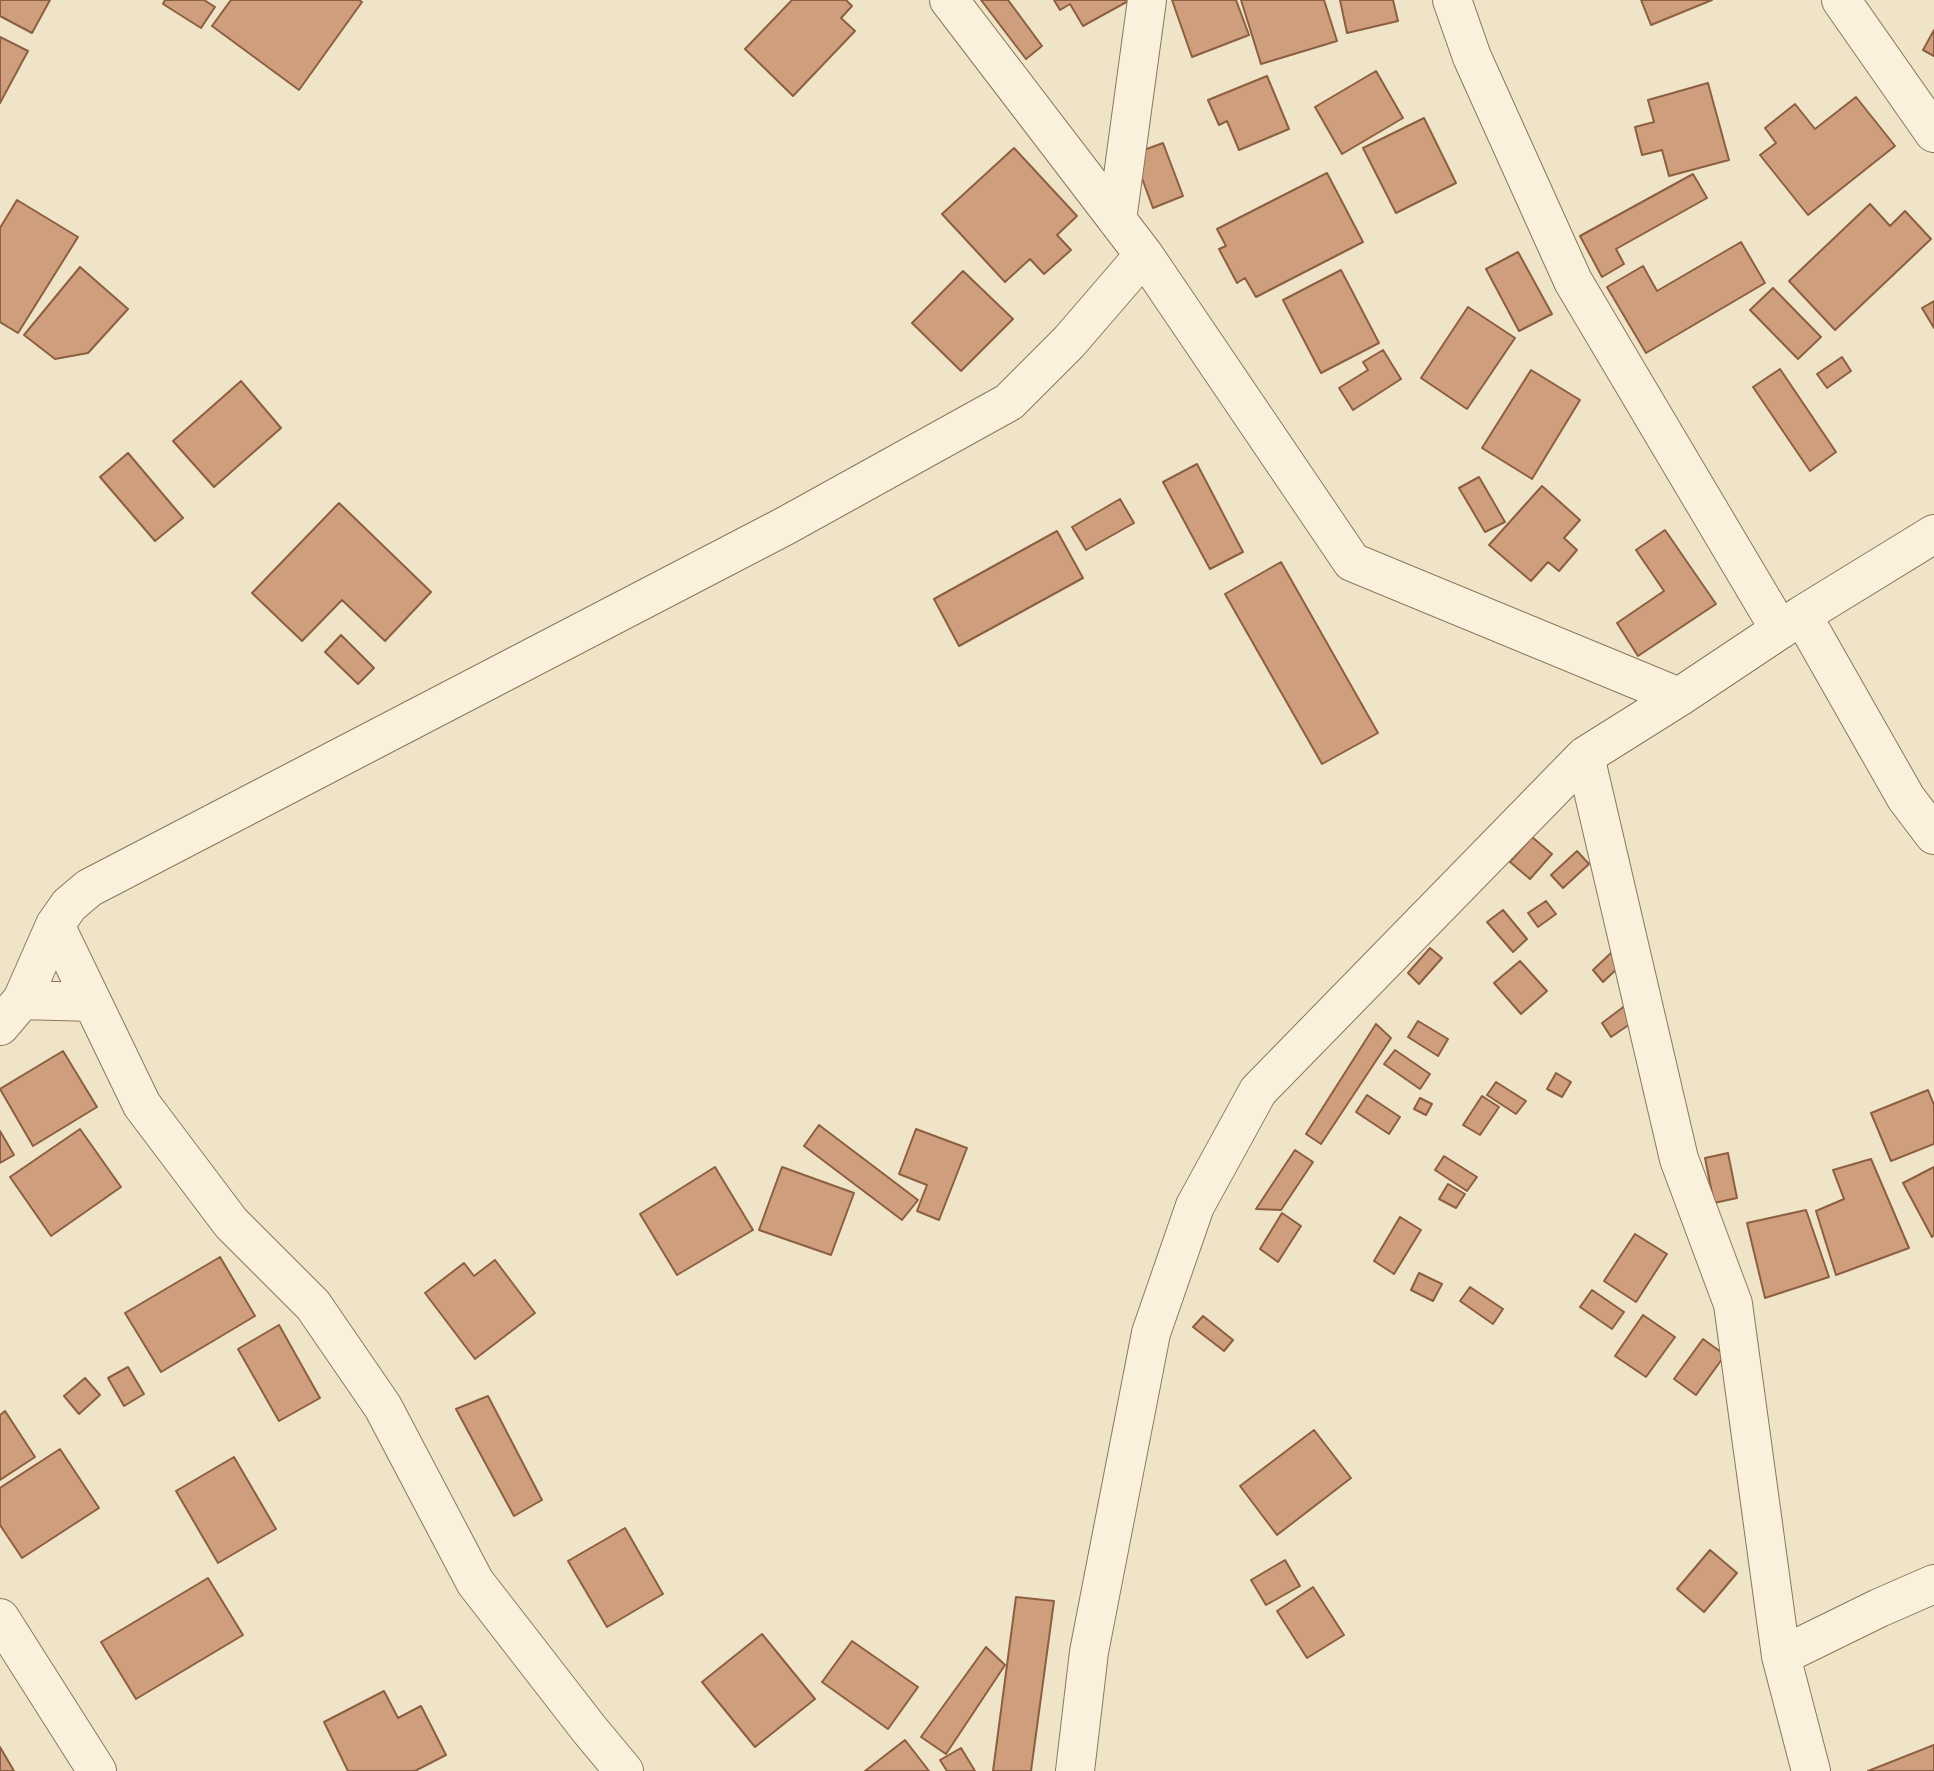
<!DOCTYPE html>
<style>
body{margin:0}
canvas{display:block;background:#f0e4c8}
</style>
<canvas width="1934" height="1771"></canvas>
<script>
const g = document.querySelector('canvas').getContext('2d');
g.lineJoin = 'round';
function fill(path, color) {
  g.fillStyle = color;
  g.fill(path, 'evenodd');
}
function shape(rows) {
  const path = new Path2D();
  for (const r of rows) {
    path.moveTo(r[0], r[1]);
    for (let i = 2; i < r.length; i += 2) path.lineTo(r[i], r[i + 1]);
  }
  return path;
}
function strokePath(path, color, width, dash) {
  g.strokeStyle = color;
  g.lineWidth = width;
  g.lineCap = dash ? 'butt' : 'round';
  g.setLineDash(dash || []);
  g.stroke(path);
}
const building = shape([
 [0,0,50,0,32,33,0,16,0,0],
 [165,0,204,0,215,7,201,28,163,4,165,0],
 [231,0,359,0,362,2,299,90,212,26,231,0],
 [792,0,846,0,852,6,841,18,855,31,793,96,745,49,792,0],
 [981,0,1008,0,1042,46,1026,59,981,0],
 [1054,0,1130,0,1083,26,1070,4,1060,10,1054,0],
 [1172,0,1236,0,1249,35,1192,57,1172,0],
 [1241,0,1324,0,1337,41,1261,64,1241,0],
 [1340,0,1393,0,1398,21,1347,33,1340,0],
 [1641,0,1712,0,1651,25,1641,0],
 [1934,30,1934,56,1923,50,1934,30],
 [0,37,28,51,0,103,0,37],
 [1376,71,1403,118,1342,154,1315,107,1376,71],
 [1267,76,1289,129,1239,150,1227,121,1219,125,1208,100,1267,76],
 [1708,83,1729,160,1669,176,1662,150,1642,155,1635,127,1654,122,1648,100,1708,83],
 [1856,97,1895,146,1808,215,1760,155,1776,143,1765,128,1795,104,1815,129,1856,97],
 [1424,118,1456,183,1396,213,1363,148,1424,118],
 [1163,143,1183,196,1153,208,1133,154,1163,143],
 [1014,148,1077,216,1057,235,1071,250,1044,274,1030,259,1005,282,942,214,1014,148],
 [1327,173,1363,242,1256,297,1245,278,1237,283,1219,249,1226,246,1217,229,1327,173],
 [1693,174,1707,198,1616,249,1624,264,1602,277,1580,236,1693,174],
 [17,200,78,237,18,333,0,322,0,228,17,200],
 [1870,204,1890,226,1905,211,1931,239,1835,330,1789,281,1870,204],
 [1741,242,1765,283,1646,353,1607,287,1643,266,1657,291,1741,242],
 [1518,252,1552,314,1519,331,1486,269,1518,252],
 [80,267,128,309,88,353,55,359,24,335,80,267],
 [1341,270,1379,343,1321,373,1283,300,1341,270],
 [963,271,1013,319,961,371,912,323,963,271],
 [1773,288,1821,337,1798,359,1750,310,1773,288],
 [1934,301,1934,328,1922,308,1934,301],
 [1468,307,1515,338,1467,409,1421,378,1468,307],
 [1383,350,1401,379,1353,410,1339,388,1368,370,1363,362,1383,350],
 [1842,357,1851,371,1827,388,1817,374,1842,357],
 [1780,369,1836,452,1810,471,1753,387,1780,369],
 [1531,370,1580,400,1532,479,1482,448,1531,370],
 [241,381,281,428,214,487,173,441,241,381],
 [128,453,183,518,155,541,100,477,128,453],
 [1197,464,1243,552,1210,569,1163,482,1197,464],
 [1479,477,1505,522,1485,532,1459,488,1479,477],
 [1542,486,1580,520,1564,538,1577,550,1559,571,1548,562,1531,581,1489,545,1542,486],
 [1120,499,1134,523,1086,550,1072,527,1120,499],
 [339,503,431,592,385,641,342,600,302,641,252,593,339,503],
 [1665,530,1716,604,1638,656,1617,623,1664,591,1636,550,1665,530],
 [1057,531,1083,578,959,646,934,599,1057,531],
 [1281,562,1378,733,1322,764,1225,594,1281,562],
 [341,635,374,668,358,684,325,652,341,635],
 [1532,837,1552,854,1530,879,1510,862,1532,837],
 [1577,851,1589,864,1563,888,1551,875,1577,851],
 [1546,901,1556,914,1538,927,1528,913,1546,901],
 [1503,910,1527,939,1513,952,1487,922,1503,910],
 [1430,948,1442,958,1419,984,1408,973,1430,948],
 [1612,952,1622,964,1603,982,1593,970,1612,952],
 [1520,961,1547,991,1521,1014,1494,983,1520,961],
 [1626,1005,1636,1020,1611,1037,1602,1023,1626,1005],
 [1418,1021,1448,1039,1438,1056,1408,1037,1418,1021],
 [1376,1024,1391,1038,1321,1144,1306,1134,1376,1024],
 [1395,1050,1430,1074,1420,1089,1384,1064,1395,1050],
 [63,1051,97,1107,33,1146,0,1089,63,1051],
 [1556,1073,1571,1082,1562,1097,1547,1089,1556,1073],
 [1496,1082,1526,1101,1516,1114,1487,1095,1496,1082],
 [1928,1090,1934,1105,1934,1144,1891,1161,1871,1113,1928,1090],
 [1367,1095,1400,1117,1389,1134,1356,1112,1367,1095],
 [1482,1096,1499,1107,1480,1135,1463,1125,1482,1096],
 [1420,1098,1432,1104,1426,1115,1414,1109,1420,1098],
 [819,1125,918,1200,902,1220,804,1146,819,1125],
 [80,1129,121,1187,51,1236,10,1177,80,1129],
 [916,1129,967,1148,939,1220,917,1211,927,1185,899,1174,916,1129],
 [0,1131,14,1155,0,1163,0,1131],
 [1295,1150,1313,1162,1281,1210,1256,1209,1295,1150],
 [1728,1153,1737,1198,1714,1203,1705,1158,1728,1153],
 [1444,1156,1477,1177,1467,1191,1435,1170,1444,1156],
 [1871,1159,1909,1248,1836,1275,1816,1211,1844,1199,1833,1170,1871,1159],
 [715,1167,753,1230,677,1275,640,1214,715,1167],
 [782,1167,854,1193,831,1255,759,1230,782,1167],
 [1934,1167,1934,1235,1932,1237,1903,1183,1934,1167],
 [1448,1184,1465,1194,1456,1208,1439,1199,1448,1184],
 [1806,1210,1829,1277,1765,1298,1747,1223,1806,1210],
 [1282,1213,1301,1226,1278,1262,1260,1249,1282,1213],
 [1400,1217,1421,1230,1394,1274,1374,1261,1400,1217],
 [1635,1234,1667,1254,1636,1302,1604,1281,1635,1234],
 [220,1257,255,1316,161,1372,125,1313,220,1257],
 [495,1260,535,1313,475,1359,425,1293,464,1263,474,1276,495,1260],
 [1419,1273,1442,1284,1433,1301,1411,1290,1419,1273],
 [1470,1287,1503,1309,1493,1324,1460,1301,1470,1287],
 [1592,1290,1624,1312,1612,1329,1580,1307,1592,1290],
 [1643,1315,1675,1337,1646,1377,1615,1356,1643,1315],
 [1203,1316,1233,1340,1224,1351,1193,1327,1203,1316],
 [279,1325,320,1398,279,1421,238,1349,279,1325],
 [1703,1339,1725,1355,1696,1395,1674,1379,1703,1339],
 [128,1367,144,1394,124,1406,108,1378,128,1367],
 [85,1378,100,1395,79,1414,64,1396,85,1378],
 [488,1396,542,1500,514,1516,456,1409,488,1396],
 [5,1411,35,1457,0,1480,0,1415,5,1411],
 [1314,1430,1351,1478,1277,1535,1240,1486,1314,1430],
 [60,1449,99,1508,22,1558,0,1525,0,1488,60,1449],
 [234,1457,276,1529,218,1563,176,1491,234,1457],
 [625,1528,663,1594,607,1627,568,1561,625,1528],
 [1710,1550,1737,1573,1704,1612,1677,1589,1710,1550],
 [1285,1560,1300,1586,1266,1605,1251,1580,1285,1560],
 [208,1578,243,1635,136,1699,101,1642,208,1578],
 [1313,1587,1344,1635,1307,1658,1277,1611,1313,1587],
 [1016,1597,1054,1601,1031,1771,993,1771,1016,1597],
 [762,1634,815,1699,755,1747,702,1682,762,1634],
 [852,1641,918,1687,888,1729,822,1682,852,1641],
 [986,1647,1005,1665,946,1754,921,1737,986,1647],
 [384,1691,398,1718,421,1706,446,1755,415,1771,348,1771,324,1722,384,1691],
 [905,1740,929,1771,865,1771,905,1740],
 [1934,1745,1934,1771,1868,1771,1934,1745],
 [0,1747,14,1771,0,1771,0,1747],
 [961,1748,975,1771,947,1771,940,1760,961,1748]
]);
fill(building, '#cf9f7d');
strokePath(building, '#8d5f41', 2);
const minor = shape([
 [949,0,1144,255,1352,562,1679,697],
 [1452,0,1472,57,1573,281,1780,630],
 [1841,0,1934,133],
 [1117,220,1147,0],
 [1802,615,1906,798,1934,835],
 [1585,756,1679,1159,1733,1304,1781,1656,1811,1771],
 [55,925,142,1105,231,1223,313,1305,383,1407,475,1582,589,1729,624,1771],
 [22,1000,92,1002],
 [0,1026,22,1000,55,925,69,905,89,888,785,526,1009,402,1069,342,1144,255],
 [0,1618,97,1771],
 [1781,1656,1879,1608,1934,1584],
 [1075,1771,1089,1652,1151,1333,1195,1206,1258,1091,1585,756,1679,697,1802,615,1934,534]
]);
strokePath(minor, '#8d765c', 40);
strokePath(minor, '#faf1dc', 38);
</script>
